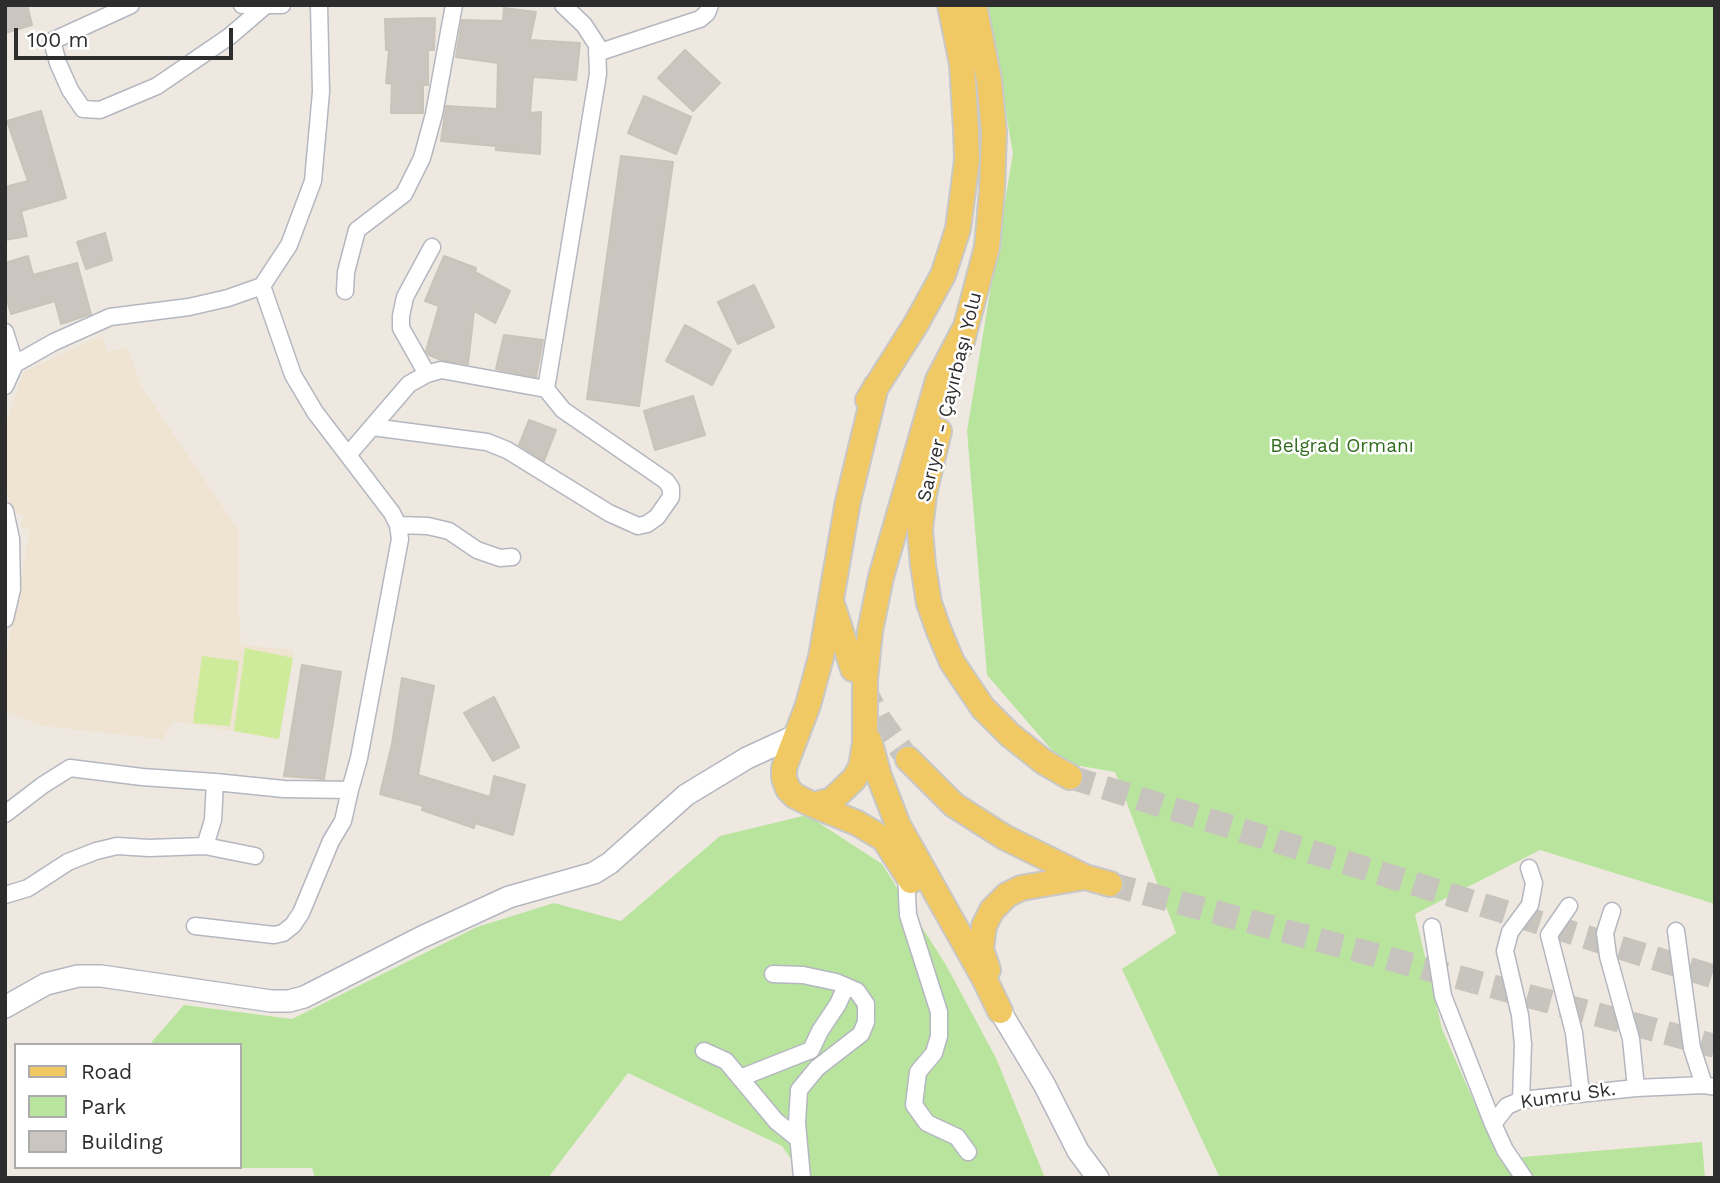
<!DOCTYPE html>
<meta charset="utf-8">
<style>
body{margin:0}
#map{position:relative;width:1720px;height:1183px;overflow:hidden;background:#eee8e1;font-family:"Work Sans",sans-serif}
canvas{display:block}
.frame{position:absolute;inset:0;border:7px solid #2d2d2d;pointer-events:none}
.legend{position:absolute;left:14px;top:1043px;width:228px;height:126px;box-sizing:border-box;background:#fff;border:2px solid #ababab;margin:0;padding:9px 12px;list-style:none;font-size:21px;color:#2d2d2d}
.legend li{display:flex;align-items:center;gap:14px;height:35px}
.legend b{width:35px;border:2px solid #ababab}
.scale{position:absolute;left:14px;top:28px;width:219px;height:32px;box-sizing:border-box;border:4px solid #2d2d2d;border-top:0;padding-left:9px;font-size:21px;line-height:24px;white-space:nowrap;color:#2d2d2d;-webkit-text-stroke:5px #fff;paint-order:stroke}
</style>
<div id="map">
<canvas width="1720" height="1183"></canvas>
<div class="frame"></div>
<ul class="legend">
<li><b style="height:9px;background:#f0c864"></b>Road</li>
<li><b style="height:19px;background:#b9e49e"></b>Park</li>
<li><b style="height:19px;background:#cac6bf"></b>Building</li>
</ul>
<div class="scale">100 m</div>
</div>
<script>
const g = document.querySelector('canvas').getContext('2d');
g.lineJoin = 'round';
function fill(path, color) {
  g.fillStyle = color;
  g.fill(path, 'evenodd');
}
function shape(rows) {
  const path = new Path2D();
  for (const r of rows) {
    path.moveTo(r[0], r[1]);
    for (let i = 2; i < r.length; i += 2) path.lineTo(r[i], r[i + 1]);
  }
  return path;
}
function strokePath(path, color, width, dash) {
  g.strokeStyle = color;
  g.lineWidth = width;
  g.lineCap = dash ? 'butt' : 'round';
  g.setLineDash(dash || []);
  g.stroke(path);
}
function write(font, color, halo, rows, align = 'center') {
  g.font = font + ' "Work Sans",sans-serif';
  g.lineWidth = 5;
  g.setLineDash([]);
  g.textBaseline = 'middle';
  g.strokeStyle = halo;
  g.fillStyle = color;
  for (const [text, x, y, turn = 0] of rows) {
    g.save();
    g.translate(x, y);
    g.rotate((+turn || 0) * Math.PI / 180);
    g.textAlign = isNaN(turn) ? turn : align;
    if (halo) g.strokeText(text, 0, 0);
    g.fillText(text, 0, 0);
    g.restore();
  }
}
fill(shape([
 [102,335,107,352,127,348,142,387,239,531,239,612,241,645,294,650,277,739,174,721,163,739,42,726,5,711,5,663,30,530,20,528,24,515,8,512,9,503,5,477,5,427,24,372]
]), '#efe4d1');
fill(shape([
 [987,5,1715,5,1715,904,1540,850,1415,914,1442,1029,1499,1159,1702,1142,1705,1178,1220,1178,1122,969,1176,933,1115,772,1063,763,987,675,967,431,1013,153],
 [807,815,882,864,946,965,996,1058,1045,1178,804,1178,782,1146,628,1073,548,1178,315,1178,312,1168,183,1168,240,1167,240,1045,149,1045,184,1005,292,1019,477,927,554,903,621,921,720,836]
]), '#b9e49e');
fill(shape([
 [245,648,293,658,279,739,234,731],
 [202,656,239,661,230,726,193,723]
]), '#cdeb9a');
const building = shape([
 [5,5,27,5,32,25,5,33,5,5],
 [504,8,536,12,530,40,580,43,576,80,533,77,530,113,541,112,540,154,496,150,496,146,441,141,446,106,497,109,498,63,456,57,462,20,503,21,504,8],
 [435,18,434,50,428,50,428,85,423,85,423,113,391,113,392,84,386,83,389,50,386,50,385,19,435,18],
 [685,50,720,83,693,111,658,78,685,50],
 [644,96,691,117,676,154,628,133,644,96],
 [41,111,66,198,21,211,27,236,5,240,5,187,28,181,7,121,41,111],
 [621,156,673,162,639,406,587,399,621,156],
 [105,233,112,260,86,269,77,242,105,233],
 [28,256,33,275,77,263,91,314,61,324,55,301,11,314,5,293,5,263,28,256],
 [444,256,476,268,475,272,510,291,495,323,474,311,468,364,441,360,429,355,426,351,439,306,425,301,444,256],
 [754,285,774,327,738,344,718,302,754,285],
 [685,325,731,350,712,385,666,361,685,325],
 [504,335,543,340,536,377,496,369,504,335],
 [693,396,705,435,655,450,644,411,693,396],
 [529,420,556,430,544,461,519,445,529,420],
 [302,665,341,672,324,779,284,776,302,665],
 [402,678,434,686,418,775,490,797,494,776,525,785,513,835,475,823,474,828,422,810,423,806,380,794,392,744,402,678],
 [494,697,519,747,493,761,464,713,494,697]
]);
fill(building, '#cac6bf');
strokePath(building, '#cac3ba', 2);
strokePath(shape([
 [862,685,880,720,908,759],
 [1070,777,1715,977],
 [1110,884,1715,1046]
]), '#c7c3bd', 24, [24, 12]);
const street = shape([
 [131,5,52,41,58,63,70,90,83,109,100,110,157,86,230,36,265,6],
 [242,5,282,5],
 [597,53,700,19,707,13,710,5],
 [345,291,346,272,357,230,404,194,422,158,434,114,454,5],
 [5,332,15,364],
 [427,374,401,328,401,316,405,297,432,247],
 [5,386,15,364,54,342,110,317,189,307,228,298,262,286,289,245,313,181,321,92,319,5],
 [546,389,598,74,597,45,584,25,563,5],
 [348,455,372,427,409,384,427,374,441,370,546,389,563,410,666,481,671,488,671,497,657,517,647,524,638,526,609,513,507,450,487,442,372,427],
 [5,511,11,539,12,589,5,619],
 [398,525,428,526,449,531,477,550,500,558,512,557],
 [215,782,284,789,350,790,359,758,400,539,398,525,392,513,315,412,293,375,262,286],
 [5,814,43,785,70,768,142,777,215,782,213,820,205,846],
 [906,874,908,915,939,1012,939,1036,934,1053,918,1072,914,1105,927,1123,957,1137,968,1152],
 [5,895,28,888,68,862,96,851,117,846,149,848,205,846,255,856],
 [1569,906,1549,935,1574,1033,1581,1094],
 [1612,911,1605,933,1608,956,1631,1039,1636,1088],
 [195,926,274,935,283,933,293,925,301,913,331,841,343,821,350,790],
 [1432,927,1443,996,1493,1124],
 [1676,931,1692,1048,1704,1085],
 [773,974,803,975,836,982,857,991,866,1004,866,1022,861,1034,817,1068,799,1090,797,1123,802,1178],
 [704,1051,726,1061,776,1121,797,1138],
 [740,1078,811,1050,820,1031,838,1004,846,986],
 [1521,1100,1523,1044,1520,1015,1505,951,1510,932,1530,905,1534,883,1529,868],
 [1524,1178,1505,1150,1493,1124,1507,1106,1521,1100,1636,1088,1704,1085,1715,1087]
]);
const secondary = shape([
 [5,1007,46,984,78,976,101,976,271,1001,289,1001,304,997,422,937,509,897,594,873,610,863,686,795,747,758,797,735],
 [1000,1011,1044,1084,1078,1151,1098,1178]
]);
const primary = shape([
 [961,345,987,247,992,190,994,132,989,80,974,5],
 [876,386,848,501,821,657,808,705,784,768,784,778,788,789,795,796,813,805,832,800,854,779,861,767,865,742,865,680,870,631,881,577,938,380,964,330],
 [868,400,916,324,943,275,958,229,967,160,966,129,962,64,950,5],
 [939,431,924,494,920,530,923,565,929,603,939,631,952,662,983,708,1010,735,1044,762,1070,777],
 [833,607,853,669],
 [869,740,879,776,898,825,984,978,1000,1011],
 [908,759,954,805,1004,837,1085,877,1110,884],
 [813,805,857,823,884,839,911,881],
 [988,970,981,949,984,926,992,910,1007,895,1021,888,1085,877]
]);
strokePath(street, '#b4b7c0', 19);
strokePath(secondary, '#b4b7c0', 24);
strokePath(primary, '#c8c8c8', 28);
strokePath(street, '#fff', 16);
strokePath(secondary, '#fff', 21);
strokePath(primary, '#f0c864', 24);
write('19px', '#2d2d2d', '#fff', [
 ["Sarıyer - Çayırbaşı Yolu",950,397,-76],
 ["Kumru Sk.",1568,1096,-8]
]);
write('19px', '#316c1c', '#fff', [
 ["Belgrad Ormanı",1342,446]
]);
</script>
